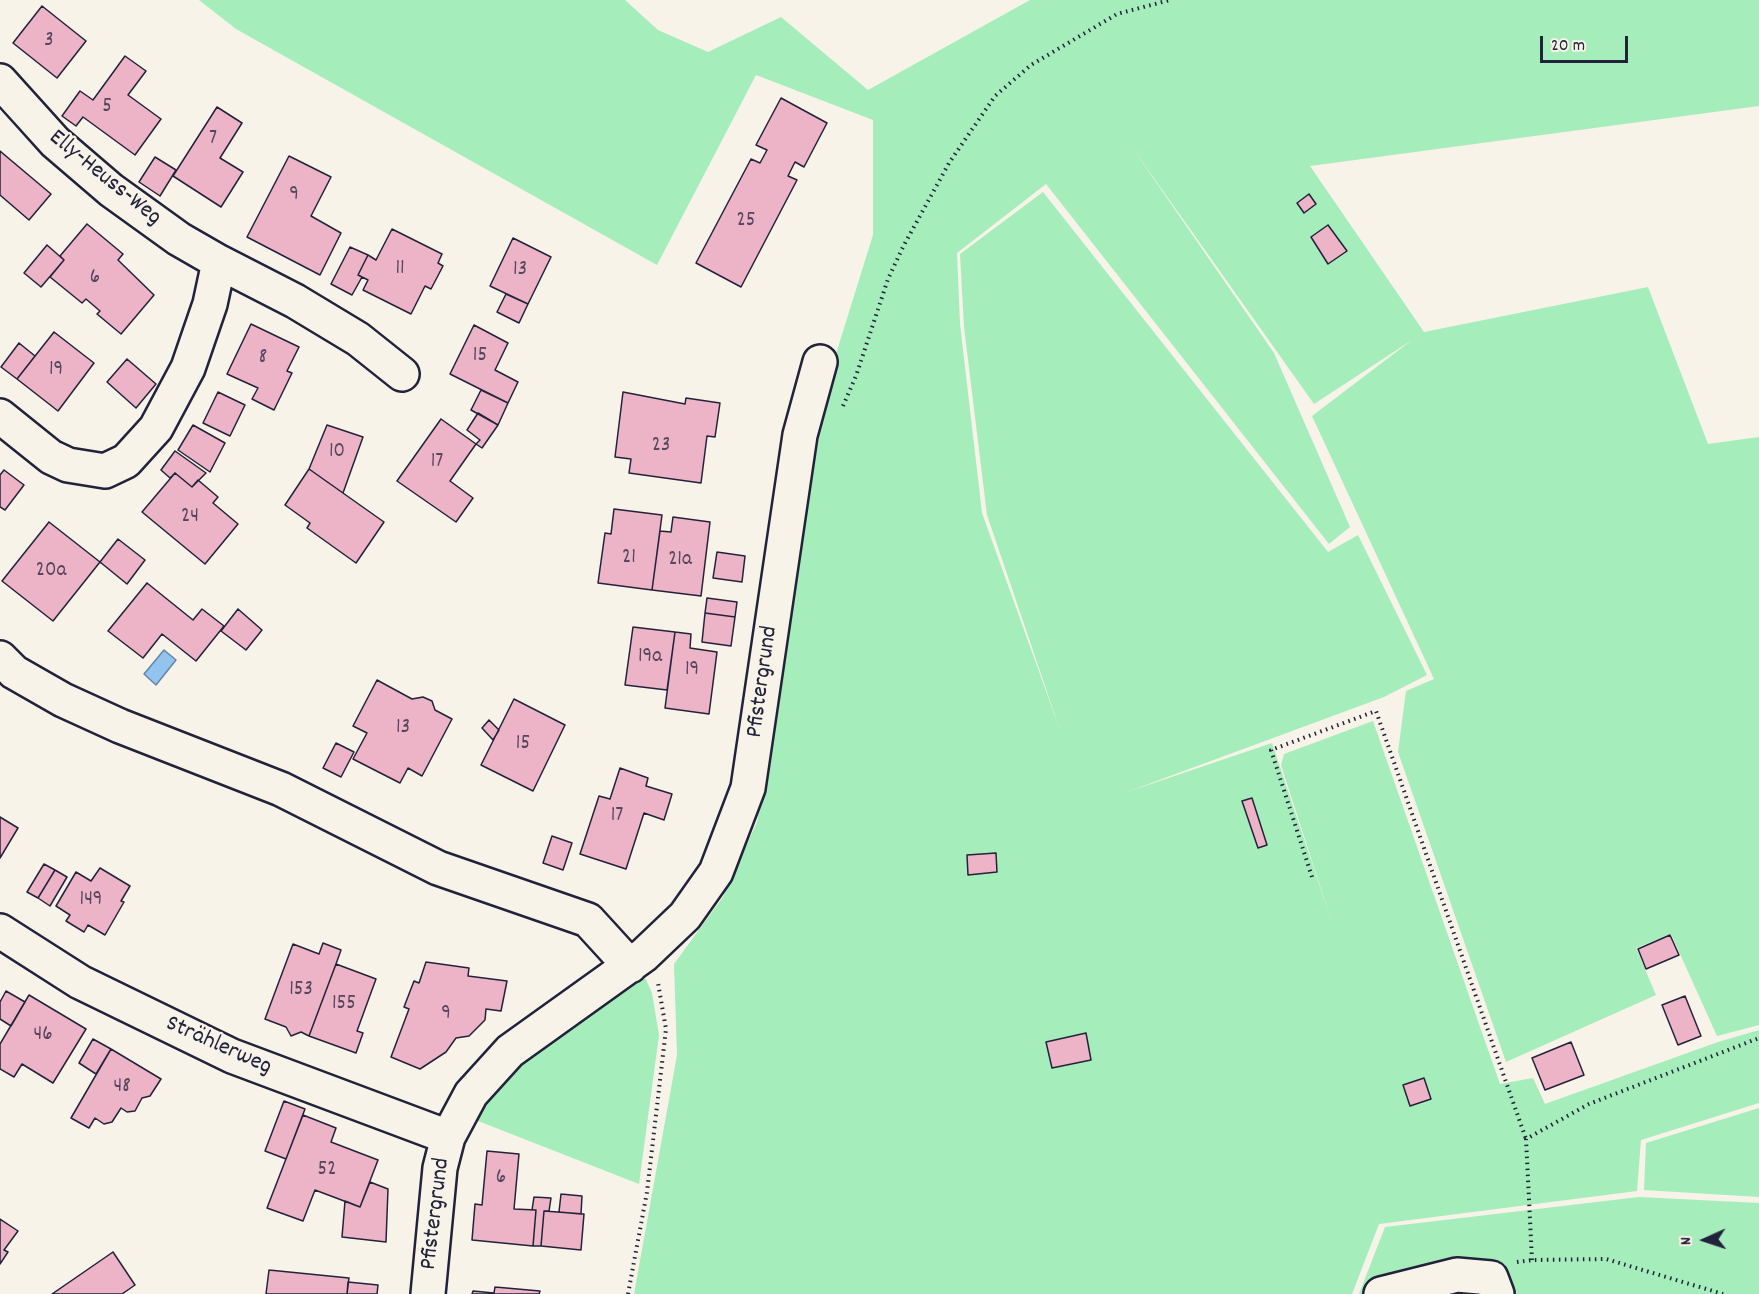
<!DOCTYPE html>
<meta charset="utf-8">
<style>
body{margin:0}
#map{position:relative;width:1759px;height:1294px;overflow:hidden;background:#f7f3e8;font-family:Dekko,sans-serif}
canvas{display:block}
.north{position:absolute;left:1675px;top:1210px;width:60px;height:60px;-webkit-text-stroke:4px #f7f3e8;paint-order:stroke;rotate:267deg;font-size:16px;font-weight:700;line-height:24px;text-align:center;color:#22223b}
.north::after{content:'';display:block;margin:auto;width:21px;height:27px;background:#22223b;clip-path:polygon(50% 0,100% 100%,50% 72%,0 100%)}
.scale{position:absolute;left:1540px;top:36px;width:88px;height:27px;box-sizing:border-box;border:3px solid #22223b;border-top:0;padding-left:8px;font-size:18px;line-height:21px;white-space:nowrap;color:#22223b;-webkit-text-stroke:4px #f7f3e8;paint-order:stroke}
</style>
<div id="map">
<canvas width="1759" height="1294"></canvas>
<div class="north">N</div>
<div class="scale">20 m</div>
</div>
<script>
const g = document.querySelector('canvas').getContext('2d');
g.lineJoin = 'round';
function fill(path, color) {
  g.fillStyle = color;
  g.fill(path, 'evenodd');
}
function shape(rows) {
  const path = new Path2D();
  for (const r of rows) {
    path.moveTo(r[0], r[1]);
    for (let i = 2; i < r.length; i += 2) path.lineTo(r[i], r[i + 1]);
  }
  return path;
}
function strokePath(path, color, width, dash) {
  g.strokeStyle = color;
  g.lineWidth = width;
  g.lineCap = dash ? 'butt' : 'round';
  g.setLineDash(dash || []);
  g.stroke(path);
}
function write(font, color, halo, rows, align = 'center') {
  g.font = font + ' Dekko,sans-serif';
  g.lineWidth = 4.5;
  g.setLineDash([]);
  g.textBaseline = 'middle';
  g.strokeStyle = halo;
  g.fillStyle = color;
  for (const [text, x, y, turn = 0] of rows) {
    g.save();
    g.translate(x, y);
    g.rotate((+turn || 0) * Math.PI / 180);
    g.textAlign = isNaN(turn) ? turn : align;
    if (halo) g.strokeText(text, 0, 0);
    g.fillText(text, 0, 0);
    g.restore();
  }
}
fill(shape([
 [199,0,625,0,658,30,708,52,781,17,868,90,1030,0,1759,0,1759,106,1310,166,1424,332,1648,287,1708,444,1759,437,1759,1025,1717,1036,1671,934,1636,948,1656,995,1506,1062,1398,752,1406,691,1434,679,1312,416,1412,340,1314,404,1129,143,1274,353,1350,527,1329,544,1046,184,957,253,960,324,982,513,1060,730,987,515,964,327,960,254,1043,192,1328,552,1358,535,1427,675,1384,697,1127,792,1272,743,1332,923,1281,765,1284,754,1373,721,1500,1084,1533,1078,1545,1104,1718,1042,1759,1030,1759,1103,1641,1140,1637,1191,1379,1224,1352,1294,634,1294,677,1055,674,964,723,897,757,822,821,402,873,235,873,120,756,75,657,265,236,29],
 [643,973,652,993,659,1035,639,1184,473,1119,486,1098,520,1065],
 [1759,1108,1759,1197,1644,1190,1646,1143],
 [1639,1197,1759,1203,1759,1294,1359,1294,1385,1227]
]), '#a5edbb');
const water = shape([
 [164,650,176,660,156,685,144,674,164,650]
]);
fill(water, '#93c4ef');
strokePath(water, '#6683a7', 1.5);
const building = shape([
 [42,6,86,41,57,78,13,43,42,6],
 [125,56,146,71,128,95,161,119,135,155,83,117,76,126,62,116,80,91,93,100,125,56],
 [781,98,827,123,804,167,795,162,788,176,797,180,741,287,696,263,751,159,760,163,767,150,756,145,781,98],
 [217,107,242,123,220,158,243,172,221,207,173,176,217,107],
 [0,151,51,194,29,220,0,195,0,151],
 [289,156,331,177,311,216,341,233,320,275,247,237,289,156],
 [155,157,176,170,160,196,139,182,155,157],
 [1309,194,1316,204,1304,213,1297,203,1309,194],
 [87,224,123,254,118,260,154,295,121,334,97,314,100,311,86,299,82,303,50,277,64,260,60,256,87,224],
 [1328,225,1347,251,1328,264,1311,237,1328,225],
 [392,229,442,254,438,263,443,266,431,289,425,286,411,314,363,290,368,280,358,275,368,255,376,260,392,229],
 [513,238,551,257,528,304,490,286,513,238],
 [47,245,64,260,41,287,24,273,47,245],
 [350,247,368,255,358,275,362,277,352,295,331,284,350,247],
 [506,294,528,304,519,323,497,312,506,294],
 [251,324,299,347,287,371,292,373,274,410,252,399,258,388,227,374,251,324],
 [474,325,508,343,495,370,518,382,508,403,450,374,474,325],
 [54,332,94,363,58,411,17,379,54,332],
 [19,343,35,356,17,379,1,367,19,343],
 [127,359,156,384,136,408,107,382,127,359],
 [481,390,508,403,498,425,471,410,481,390],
 [218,392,245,405,230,436,203,423,218,392],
 [623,392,685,404,686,398,720,403,715,437,707,436,701,483,629,473,631,459,615,457,623,392],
 [478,413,498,425,482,448,476,444,480,440,467,430,478,413],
 [441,419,476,444,450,481,473,498,456,522,397,481,441,419],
 [193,425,225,443,210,472,178,450,193,425],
 [327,425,363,437,343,493,309,469,327,425],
 [175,451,206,473,192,487,175,473,170,478,161,470,175,451],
 [309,469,384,522,356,563,307,528,310,523,285,505,309,469],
 [4,470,24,485,5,510,0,507,0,475,4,470],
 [175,473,192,487,198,480,218,497,213,503,238,524,205,564,142,512,175,473],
 [614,509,662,515,652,590,598,583,605,533,611,534,614,509],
 [673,517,710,522,701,596,652,590,660,531,671,532,673,517],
 [49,522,100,562,53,621,2,581,49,522],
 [118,539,145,560,127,584,100,562,118,539],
 [717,552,745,556,742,582,713,578,717,552],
 [147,583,193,620,202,609,224,626,196,661,162,634,143,658,108,631,147,583],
 [707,598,737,602,735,617,705,613,707,598],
 [238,609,262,630,246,650,221,631,238,609],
 [705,613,735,617,731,646,702,642,705,613],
 [633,627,675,632,667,690,625,685,633,627],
 [675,632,691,634,690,648,717,652,709,714,665,708,675,632],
 [377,680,412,699,423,697,432,701,435,710,452,719,422,776,408,768,400,783,353,759,367,733,353,726,377,680],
 [514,699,565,725,533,791,481,765,514,699],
 [489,720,499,730,493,740,482,728,489,720],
 [336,743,354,752,341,777,323,768,336,743],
 [620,768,648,778,646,786,672,794,664,820,644,813,626,869,580,854,599,796,610,799,620,768],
 [1252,798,1267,845,1258,848,1242,801,1252,798],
 [0,817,18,828,0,858,0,817],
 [552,836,572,843,563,870,543,863,552,836],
 [996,853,997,872,968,875,967,855,996,853],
 [44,864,55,870,38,898,27,892,44,864],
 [100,868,130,886,121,901,124,902,105,935,88,925,84,932,66,921,70,915,56,906,76,872,91,881,100,868],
 [55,870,67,877,50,906,38,898,55,870],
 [1670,935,1679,955,1646,969,1638,949,1670,935],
 [323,943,341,950,336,964,309,1036,301,1032,291,1036,286,1027,265,1019,293,944,319,954,323,943],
 [426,962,469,968,468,976,507,981,501,1011,486,1009,485,1020,469,1036,456,1038,446,1052,420,1069,391,1057,409,1009,404,1007,414,981,419,983,426,962],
 [336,964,376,979,357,1031,363,1033,356,1053,309,1036,336,964],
 [6,991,25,1002,11,1026,0,1019,0,1002,6,991],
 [29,995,86,1029,53,1083,22,1064,14,1077,0,1069,0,1044,29,995],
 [1685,996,1701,1036,1678,1045,1662,1005,1685,996],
 [1086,1033,1091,1060,1052,1068,1046,1042,1086,1033],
 [93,1039,111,1049,96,1074,79,1063,93,1039],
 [1571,1042,1584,1075,1545,1090,1532,1058,1571,1042],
 [111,1049,161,1079,150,1096,142,1098,135,1111,127,1112,121,1108,112,1122,104,1124,95,1118,89,1128,71,1118,111,1049],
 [1424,1078,1431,1099,1410,1106,1403,1085,1424,1078],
 [284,1101,305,1109,286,1159,265,1151,284,1101],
 [303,1115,336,1128,331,1142,378,1160,360,1207,315,1190,303,1221,267,1208,303,1115],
 [487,1151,519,1154,514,1209,536,1210,533,1246,472,1240,475,1204,482,1205,487,1151],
 [370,1182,388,1189,386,1242,342,1237,345,1201,360,1207,370,1182],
 [561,1194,582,1196,581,1214,559,1212,561,1194],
 [534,1197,551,1198,549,1211,544,1211,541,1246,533,1246,536,1210,532,1210,534,1197],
 [544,1211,584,1214,581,1250,541,1246,544,1211],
 [0,1219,18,1231,4,1250,8,1252,0,1264,0,1219],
 [113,1252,135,1285,122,1294,52,1294,113,1252],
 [269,1270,349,1278,347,1294,266,1294,269,1270],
 [348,1282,378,1285,377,1294,347,1294,348,1282],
 [495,1287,540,1291,539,1294,472,1294,473,1291,494,1293,495,1287]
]);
fill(building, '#edb3c6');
strokePath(building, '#22223b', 1.5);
const minor = shape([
 [0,81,55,142,111,190,179,239,219,262,210,304,188,368,156,428,126,461,105,471,68,465,51,457,0,416],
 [219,262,295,301,358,339,402,374],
 [0,658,14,672,63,700,120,726,281,789,438,868,588,920,630,966],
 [0,931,80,982,232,1056,448,1137],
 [428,1294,440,1168,448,1137,471,1094,510,1051,644,955,685,916,716,872,748,788,800,435,820,362],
 [1381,1294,1457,1275,1491,1278,1497,1294]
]);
strokePath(minor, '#22223b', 38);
strokePath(shape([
 [843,406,856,376,888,279,903,247,949,163,995,96,1031,65,1117,14,1170,0],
 [1312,877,1271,750,1376,711,1526,1139],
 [1532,1260,1526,1139,1589,1104,1759,1038],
 [1517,1262,1532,1260,1606,1259,1723,1294],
 [628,1294,647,1192,666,1029,658,983]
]), '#22223b', 4, [1.5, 4.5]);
strokePath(minor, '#f7f3e8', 33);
write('21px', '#55465e', null, [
 ["3",49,42],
 ["5",107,108],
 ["7",213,140],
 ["9",294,196],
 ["25",746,222],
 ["11",400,270],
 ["13",520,271],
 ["6",95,279],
 ["15",480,357],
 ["8",263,359],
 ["19",56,371],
 ["23",661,447],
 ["10",337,453],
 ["17",437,463],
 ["24",190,518],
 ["21",629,559],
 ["21a",680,561],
 ["20a",51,572],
 ["19a",650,658],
 ["19",692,671],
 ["13",403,729],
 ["15",523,745],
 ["17",617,817],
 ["149",91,901],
 ["153",301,991],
 ["155",344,1005],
 ["9",446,1015],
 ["46",43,1036],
 ["48",122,1088],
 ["52",327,1171],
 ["6",501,1179]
]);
write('24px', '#22223b', '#f7f3e8', [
 ["Elly-Heuss-Weg",104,179,39],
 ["Pfistergrund",764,682,-82],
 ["Strählerweg",218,1047,24],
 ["Pfistergrund",437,1214,-83]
]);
</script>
